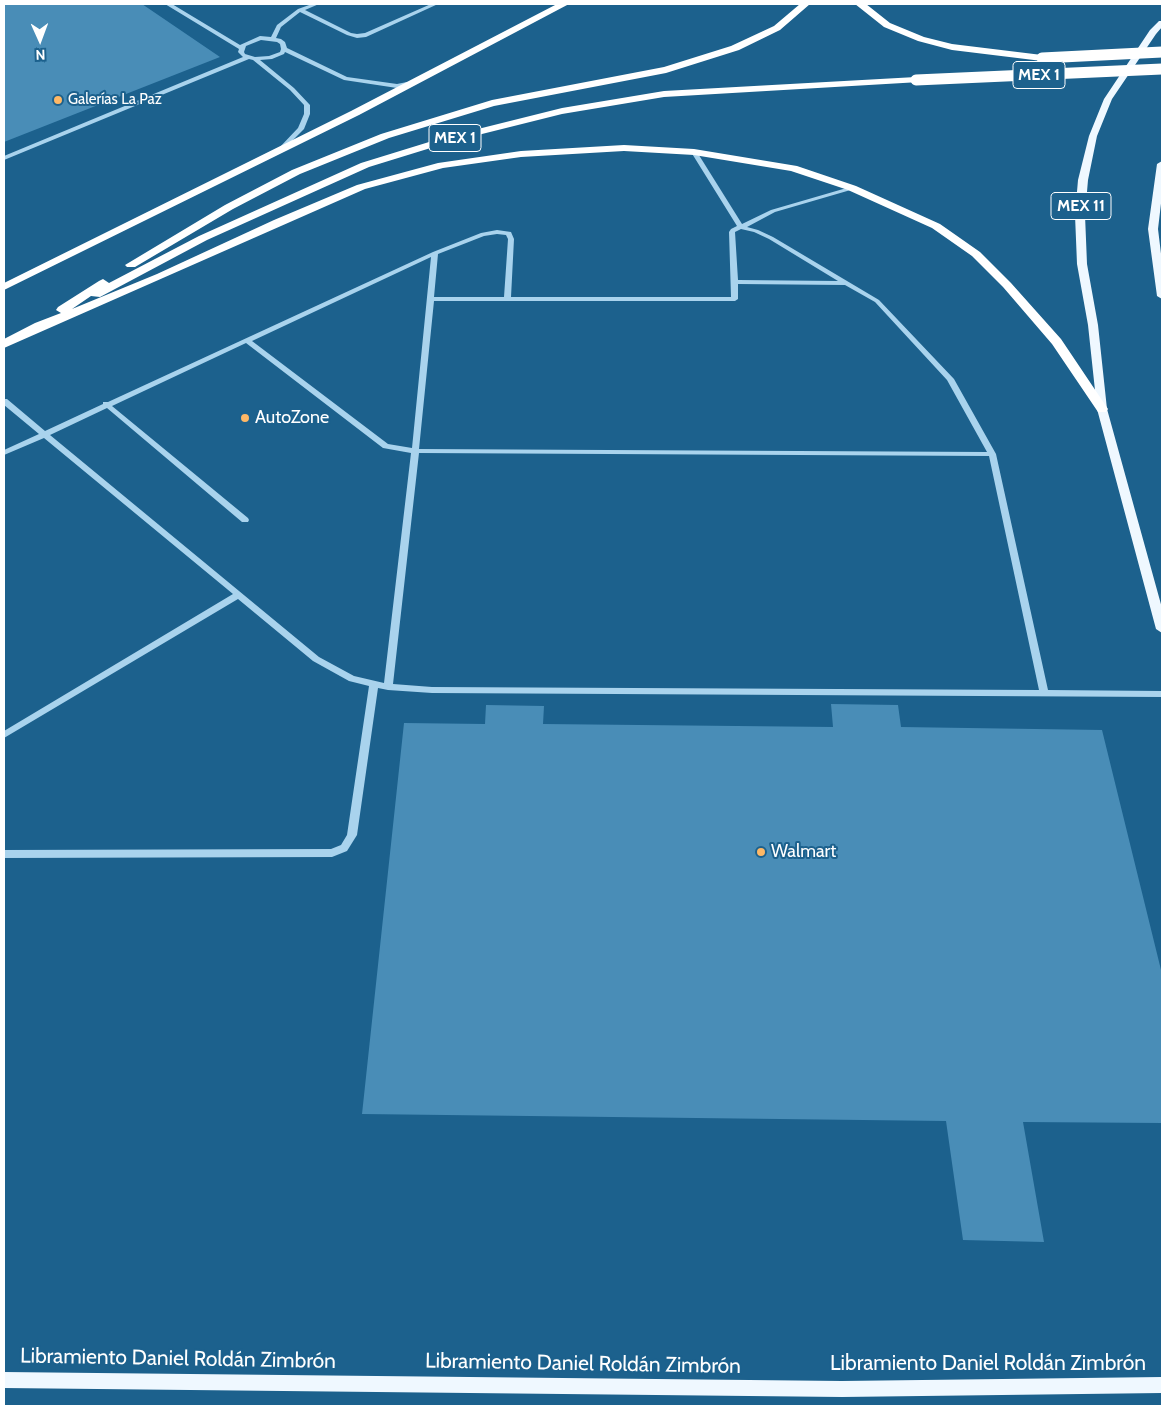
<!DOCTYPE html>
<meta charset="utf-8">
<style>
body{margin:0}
#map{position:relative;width:1166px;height:1410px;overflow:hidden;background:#1c618d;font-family:Cabin,sans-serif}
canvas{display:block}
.frame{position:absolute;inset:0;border:5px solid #fff;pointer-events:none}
.north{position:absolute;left:15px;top:15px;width:50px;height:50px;-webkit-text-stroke:4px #1c618d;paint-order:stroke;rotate:178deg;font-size:14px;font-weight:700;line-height:20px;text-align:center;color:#fff}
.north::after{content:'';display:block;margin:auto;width:18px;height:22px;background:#fff;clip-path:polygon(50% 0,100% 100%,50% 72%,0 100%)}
</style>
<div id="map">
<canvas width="1166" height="1410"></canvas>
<div class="frame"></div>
<div class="north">N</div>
</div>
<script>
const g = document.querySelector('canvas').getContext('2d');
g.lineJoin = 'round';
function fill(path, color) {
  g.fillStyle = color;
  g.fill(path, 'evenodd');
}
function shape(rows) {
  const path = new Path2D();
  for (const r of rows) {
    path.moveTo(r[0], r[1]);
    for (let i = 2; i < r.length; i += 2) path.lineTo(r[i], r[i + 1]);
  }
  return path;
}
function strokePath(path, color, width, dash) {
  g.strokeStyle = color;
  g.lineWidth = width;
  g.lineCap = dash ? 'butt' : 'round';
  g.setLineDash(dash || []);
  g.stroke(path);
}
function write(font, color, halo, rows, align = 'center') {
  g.font = font + ' Cabin,sans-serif';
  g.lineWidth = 4;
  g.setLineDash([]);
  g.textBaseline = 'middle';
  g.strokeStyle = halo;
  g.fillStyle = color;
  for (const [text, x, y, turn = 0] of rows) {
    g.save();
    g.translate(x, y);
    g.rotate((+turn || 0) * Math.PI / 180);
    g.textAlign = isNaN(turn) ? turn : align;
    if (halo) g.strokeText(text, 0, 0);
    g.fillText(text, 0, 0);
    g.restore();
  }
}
fill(shape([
 [4,4,142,4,220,57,4,142],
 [831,704,898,705,901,727,1102,730,1162,974,1162,1123,1023,1122,1044,1242,963,1240,946,1121,362,1114,404,723,485,724,486,705,544,706,543,724,833,727]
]), '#498db7');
fill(shape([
 [165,4,172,4,240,45,260,36,271,37,277,25,298,9,312,4,319,4,305,10,351,33,357,34,365,33,431,4,438,4,366,37,357,38,347,35,300,12,281,27,276,38,281,39,285,42,287,48,347,77,397,84,407,82,410,84,397,88,344,80,285,52,284,54,272,59,260,60,294,88,310,105,310,114,304,129,284,149,279,148,298,128,304,114,304,105,290,90,253,60,249,59,4,160,4,156,243,57,238,52,239,49,165,4],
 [261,40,277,42,280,44,281,49,280,52,269,56,255,57,245,54,244,52,246,46,261,40],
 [694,150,697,152,742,224,771,210,850,187,854,187,854,189,775,212,747,227,758,230,773,237,879,300,954,379,996,454,1048,690,1162,691,1162,697,432,693,388,690,378,688,357,835,347,851,332,857,4,858,4,850,331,849,341,845,347,835,369,686,349,681,313,661,238,599,4,738,4,731,233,594,44,438,4,455,4,450,39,434,4,405,4,399,7,399,45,431,103,404,103,402,108,402,433,252,481,233,497,230,511,232,514,239,511,297,731,297,729,232,731,229,737,226,691,152,694,150],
 [741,229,754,232,769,239,838,281,738,280,735,232,741,229],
 [497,234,506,235,508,239,504,297,434,297,438,254,484,236,497,234],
 [431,257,412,448,388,444,252,341,431,257],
 [738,284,845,285,875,302,947,380,987,452,419,449,434,301,735,301,738,299,738,284],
 [246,343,383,448,411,453,384,683,354,676,319,657,50,435,107,408,242,522,248,522,249,520,248,518,112,406,246,343],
 [419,453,989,456,1039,690,432,687,393,684,419,453]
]), '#a9d3ed');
fill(shape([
 [1159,21,1162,21,1162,27,1156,34,1112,99,1097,136,1088,180,1085,215,1087,264,1098,325,1107,409,1162,608,1162,633,1156,629,1097,409,1088,325,1077,264,1075,215,1078,180,1089,136,1104,99,1150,30,1159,21],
 [1162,161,1162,195,1158,229,1162,262,1162,299,1157,296,1148,229,1157,164,1162,161],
 [4,1372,842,1381,1162,1377,1162,1393,842,1397,4,1388,4,1372]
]), '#eff8ff');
fill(shape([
 [557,4,569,4,359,115,4,290,4,283,351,111,557,4],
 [800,4,810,4,780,30,739,50,666,73,494,106,389,138,300,174,233,209,135,267,127,267,125,265,225,205,292,170,381,134,492,100,664,67,731,46,774,26,800,4],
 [855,4,866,4,890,23,924,37,952,44,1042,55,1047,58,1042,61,952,50,918,41,884,27,855,4],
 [916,77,921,80,920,82,664,97,562,114,450,142,369,167,207,240,100,297,91,296,72,309,157,274,274,220,357,185,438,163,521,151,624,145,694,149,797,166,856,186,940,224,980,252,1011,283,1061,339,1108,409,1106,412,1098,412,1052,344,1003,287,972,256,932,228,848,190,791,171,694,155,624,151,521,157,443,168,365,189,4,348,4,339,35,323,61,313,56,310,58,307,99,281,103,279,109,283,199,236,361,163,442,138,562,108,664,91,916,77]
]), '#fff');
strokePath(shape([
 [1042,58,1162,52],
 [916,80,1162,69]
]), '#fff', 11);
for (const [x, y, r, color] of [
 [58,100,5,"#feb866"],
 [245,418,5,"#feb866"],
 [761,852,5,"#feb866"]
]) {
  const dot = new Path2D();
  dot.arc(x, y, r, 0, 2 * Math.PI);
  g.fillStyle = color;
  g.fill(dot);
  strokePath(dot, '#1c618d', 2);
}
write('15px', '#fff', '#1c618d', [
 ["Galerías La Paz",68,100]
], 'left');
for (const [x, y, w] of [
 [1039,75,52],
 [455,138,52],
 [1081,206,60]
]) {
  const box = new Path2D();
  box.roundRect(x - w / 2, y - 13.5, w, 27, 4);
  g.fillStyle = '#1c618d';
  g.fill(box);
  strokePath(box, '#fff', 1);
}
write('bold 16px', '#fff', null, [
 ["MEX 1",1039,75],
 ["MEX 1",455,138],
 ["MEX 11",1081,206]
]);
write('18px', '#fff', '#1c618d', [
 ["AutoZone",255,418],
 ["Walmart",771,852]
], 'left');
write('21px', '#fff', '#1c618d', [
 ["Libramiento Daniel Roldán Zimbrón",178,1359,1],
 ["Libramiento Daniel Roldán Zimbrón",583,1364,1],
 ["Libramiento Daniel Roldán Zimbrón",988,1364]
]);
</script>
